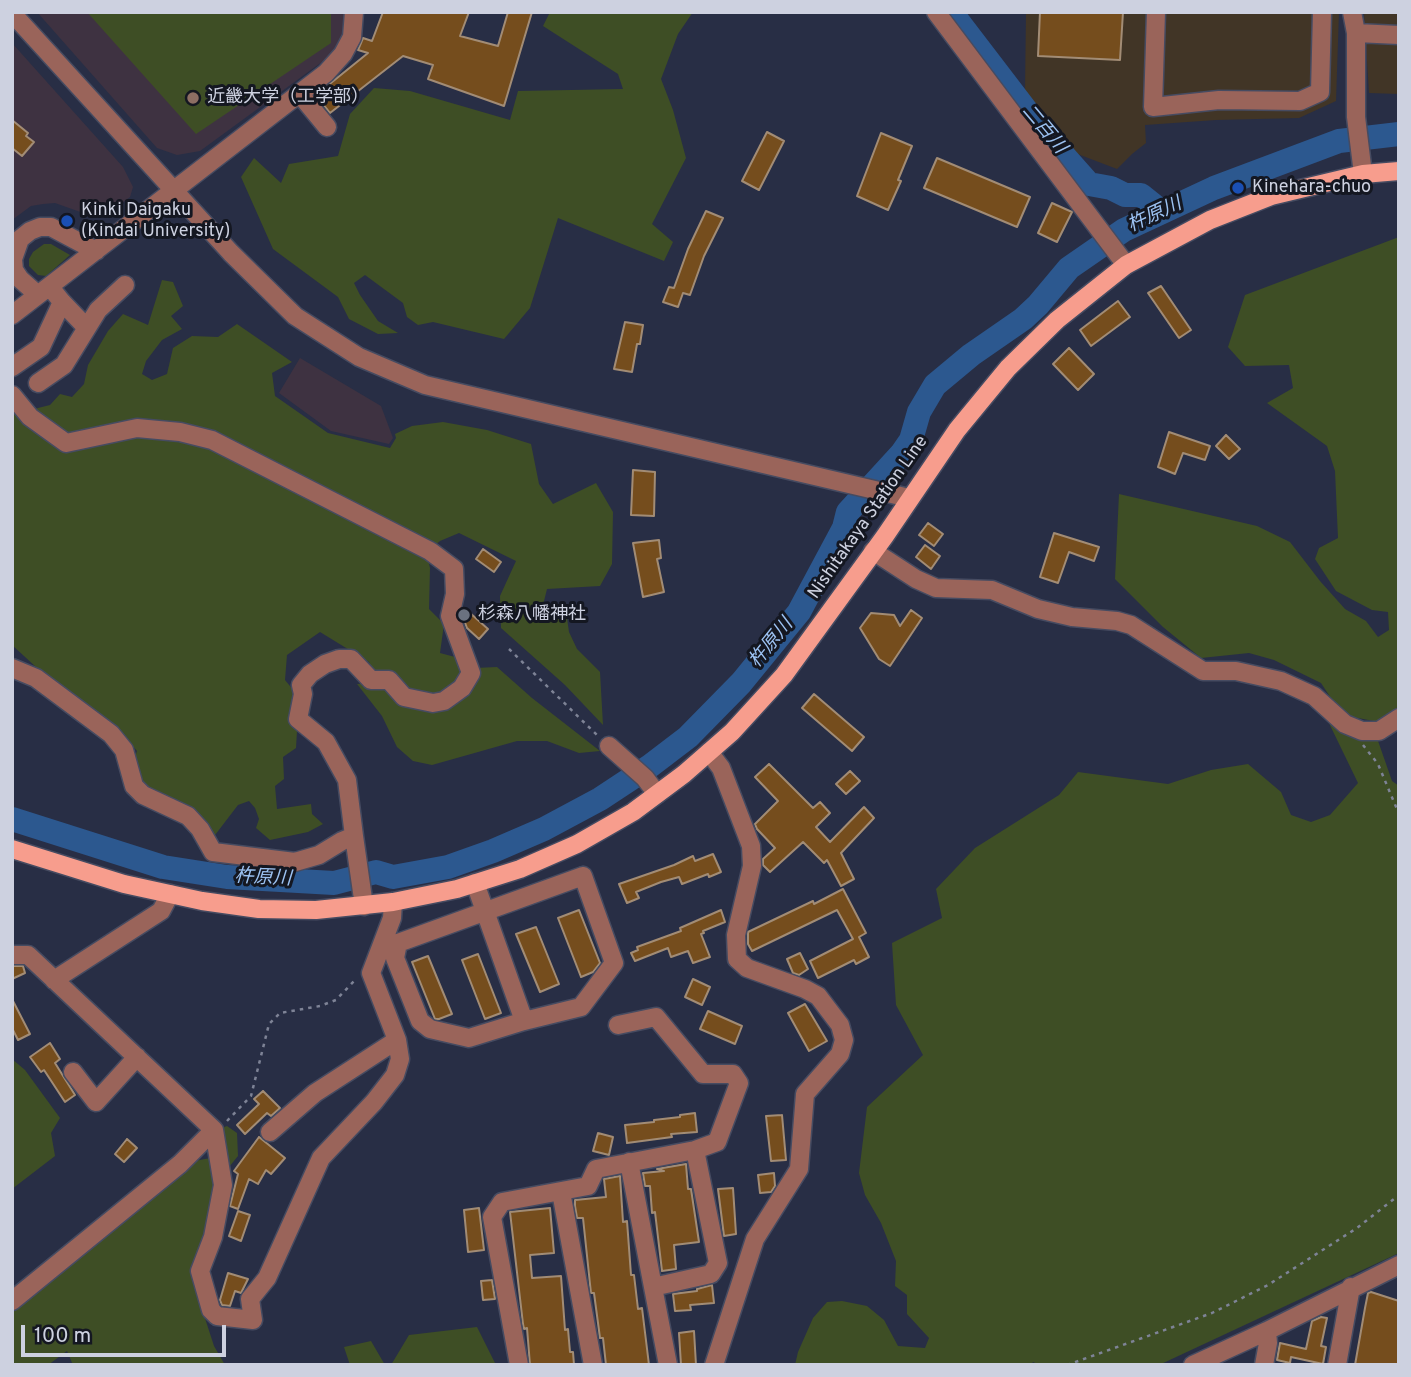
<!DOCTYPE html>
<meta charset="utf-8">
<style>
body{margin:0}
#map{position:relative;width:1411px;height:1377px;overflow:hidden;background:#282e45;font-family:Overpass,sans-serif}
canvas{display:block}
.frame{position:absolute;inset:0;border:14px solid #cdd1e0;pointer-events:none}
.scale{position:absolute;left:21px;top:1325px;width:205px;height:32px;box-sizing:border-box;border:4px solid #cdd1e0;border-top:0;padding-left:9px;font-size:21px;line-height:24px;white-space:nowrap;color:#cdd1e0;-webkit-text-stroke:5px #141721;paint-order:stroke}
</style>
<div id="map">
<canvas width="1411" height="1377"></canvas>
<div class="frame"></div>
<div class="scale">100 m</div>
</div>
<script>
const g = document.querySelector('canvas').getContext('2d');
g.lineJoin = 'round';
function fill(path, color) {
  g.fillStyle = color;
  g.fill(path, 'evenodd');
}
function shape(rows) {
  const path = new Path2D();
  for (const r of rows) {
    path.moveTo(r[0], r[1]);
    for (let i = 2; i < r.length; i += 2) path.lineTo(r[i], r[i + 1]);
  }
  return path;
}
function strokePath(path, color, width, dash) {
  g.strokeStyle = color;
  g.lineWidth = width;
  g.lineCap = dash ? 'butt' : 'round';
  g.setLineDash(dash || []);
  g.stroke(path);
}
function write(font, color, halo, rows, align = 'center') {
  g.font = font + ' Overpass,"Noto Sans JP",sans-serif';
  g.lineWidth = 6;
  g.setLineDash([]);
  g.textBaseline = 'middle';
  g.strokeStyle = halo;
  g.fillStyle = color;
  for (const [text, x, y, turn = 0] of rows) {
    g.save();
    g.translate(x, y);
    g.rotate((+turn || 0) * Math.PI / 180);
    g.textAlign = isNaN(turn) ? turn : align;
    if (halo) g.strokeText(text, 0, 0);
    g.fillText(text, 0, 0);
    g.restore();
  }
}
fill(shape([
 [1026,12,1339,12,1336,101,1299,118,1216,120,1145,125,1146,143,1132,154,1117,169,1075,153,1045,122,1025,91],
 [1364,12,1399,12,1399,94,1369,93]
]), '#413526');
fill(shape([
 [37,12,348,12,341,48,200,151,177,155,157,148],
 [12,43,123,167,133,187,130,197,112,211,101,214,86,214,55,203,43,204,31,206,12,220],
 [300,358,381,406,393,438,389,444,331,431,279,393]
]), '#3e3241');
fill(shape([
 [87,12,331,12,331,43,196,134],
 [550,12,693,12,678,34,661,79,673,110,686,158,652,224,673,242,664,261,558,218,530,308,504,339,433,322,418,325,407,317,403,303,365,275,354,283,360,295,378,321,398,333,378,334,349,319,338,297,273,249,241,177,254,158,281,183,289,164,338,156,350,114,374,88,410,91,510,120,518,91,623,89,618,74,543,26],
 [1399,237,1399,711,1379,722,1342,715,1321,683,1274,660,1249,653,1201,658,1163,627,1115,579,1119,494,1257,526,1290,542,1320,581,1345,609,1366,621,1378,637,1389,630,1388,612,1372,610,1336,591,1315,559,1319,548,1338,538,1335,471,1327,446,1267,403,1293,388,1289,365,1245,366,1228,347,1245,295],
 [44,244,51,244,70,255,46,276,38,275,29,266,29,259,33,252],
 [162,280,173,282,183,306,171,316,182,329,162,340,146,361,142,374,152,380,167,374,173,348,192,336,218,337,237,324,292,362,272,373,275,396,328,433,390,448,396,438,395,434,412,426,443,422,487,430,531,444,539,484,553,504,596,483,613,512,612,564,600,586,547,589,542,609,567,618,569,632,577,649,600,672,603,725,565,685,501,628,500,596,516,561,459,533,440,541,432,548,180,429,66,440,34,409,50,405,60,394,72,397,84,384,88,365,108,331,123,314,148,325],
 [12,409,17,409,65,449,137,433,210,445,427,555,430,568,429,609,444,624,440,653,455,657,459,662,463,673,448,693,428,699,374,674,369,662,320,632,287,655,285,680,299,697,296,748,283,757,284,779,275,786,277,809,311,804,312,814,323,824,308,832,270,840,256,828,259,819,255,808,249,801,238,805,212,839,149,791,138,780,134,760,137,751,122,734,60,689,12,645],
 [497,667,532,698,600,751,579,753,547,741,517,741,432,765,413,761,397,747,382,716,357,684,386,683,430,706,475,668],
 [1327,719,1377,738,1392,781,1399,786,1399,1253,1159,1365,1036,1365,1034,1362,1027,1365,795,1365,798,1352,813,1318,827,1302,842,1301,867,1306,884,1320,898,1346,925,1348,929,1338,907,1314,907,1295,895,1286,896,1261,881,1223,865,1195,859,1173,867,1107,923,1055,896,1005,892,943,942,918,936,889,975,848,1059,795,1078,772,1168,784,1211,770,1248,764,1281,792,1291,815,1311,822,1330,815,1358,783],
 [12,1059,25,1070,60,1118,51,1133,55,1156,12,1189],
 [227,1126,237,1133,238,1156,216,1183,207,1238,190,1272,214,1346,225,1365,73,1365,67,1351,48,1365,12,1365,12,1302,189,1162,221,1156,216,1130],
 [477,1327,496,1365,391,1365,409,1335],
 [371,1341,385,1365,350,1365,344,1347]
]), '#3e4e25');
strokePath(shape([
 [951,12,1042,131,1089,184,1111,188,1125,195,1141,195,1161,211],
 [12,819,163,867,227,877,334,883,376,872,393,877,448,867,493,851,544,829,600,799,650,766,688,737,741,683,799,612,844,528,848,512,902,453,911,440,919,412,935,385,971,355,1023,319,1038,305,1069,268,1124,230,1214,188,1339,141,1399,134]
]), '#2c588f', 24);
const building = shape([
 [383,12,469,12,460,36,498,46,508,12,532,12,504,106,428,79,433,65,403,56,330,113,316,95,368,53,358,50,363,38,372,41,383,12],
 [1040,12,1123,12,1120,60,1038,56,1040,12],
 [12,120,28,133,26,136,34,142,22,156,12,148,12,120],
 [767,132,784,141,759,190,742,181,767,132],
 [881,133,912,146,898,180,901,181,888,210,857,196,881,133],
 [937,158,1030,197,1017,227,924,188,937,158],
 [1052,203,1072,212,1057,242,1038,233,1052,203],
 [706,211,723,218,704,256,690,295,683,293,678,307,663,302,669,287,674,288,688,249,706,211],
 [1161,286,1191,330,1179,338,1148,293,1161,286],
 [1118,301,1130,317,1091,346,1080,330,1118,301],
 [625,322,643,325,640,344,637,344,632,372,614,369,625,322],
 [1069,348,1094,374,1078,390,1053,364,1069,348],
 [1169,432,1210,446,1205,460,1183,453,1175,474,1158,467,1169,432],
 [1226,435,1240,449,1229,459,1216,446,1226,435],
 [633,470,655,472,654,516,631,515,633,470],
 [928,523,943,534,934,546,919,535,928,523],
 [1054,533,1099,547,1094,561,1069,552,1058,583,1040,577,1054,533],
 [659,540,661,558,657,559,664,592,643,597,633,543,659,540],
 [925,545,940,556,931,569,916,557,925,545],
 [483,549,501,562,494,572,476,559,483,549],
 [911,610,922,618,890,666,879,659,860,628,871,613,894,615,900,626,911,610],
 [470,613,488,629,479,639,467,628,464,620,470,613],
 [814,694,864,737,852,751,802,708,814,694],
 [769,764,813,808,820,802,830,813,816,827,830,842,864,807,874,818,841,853,854,879,841,886,827,860,824,863,803,842,770,872,763,865,763,859,775,848,757,829,755,824,778,801,755,777,769,764],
 [850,771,860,781,846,794,836,784,850,771],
 [713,854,721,872,709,877,708,874,682,884,679,877,661,882,636,892,639,898,627,903,619,884,674,865,693,856,695,861,713,854],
 [843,889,866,933,859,937,869,957,856,964,854,960,818,978,810,961,853,939,837,910,752,951,748,944,748,932,813,901,814,904,843,889],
 [579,910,600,963,593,972,581,977,558,918,579,910],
 [721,910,725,922,703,931,704,933,701,934,710,957,693,963,688,951,671,957,668,948,635,961,631,953,638,950,637,947,681,931,680,928,721,910],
 [536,927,559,984,540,992,516,934,536,927],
 [800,953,808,969,799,975,793,973,787,959,800,953],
 [478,954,501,1013,485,1019,462,960,478,954],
 [428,956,452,1014,439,1019,435,1019,412,962,428,956],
 [12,966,23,966,25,973,12,979,12,966],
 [693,979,710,987,702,1005,685,997,693,979],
 [12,999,30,1034,18,1040,12,1028,12,999],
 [805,1004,827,1041,809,1051,788,1013,805,1004],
 [708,1011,742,1026,735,1044,700,1029,708,1011],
 [50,1043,60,1059,55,1063,75,1095,65,1102,44,1070,41,1072,30,1057,50,1043],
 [263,1091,280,1108,271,1116,267,1113,245,1134,237,1125,259,1104,254,1099,263,1091],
 [695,1113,697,1132,671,1134,672,1137,627,1143,625,1125,654,1122,654,1120,680,1117,680,1115,695,1113],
 [782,1115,786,1160,771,1161,766,1116,782,1115],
 [598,1133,613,1137,609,1155,593,1151,598,1133],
 [259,1137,285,1158,271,1174,266,1170,258,1184,249,1179,238,1209,230,1206,238,1174,234,1171,259,1137],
 [127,1139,137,1148,124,1162,115,1154,127,1139],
 [686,1164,688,1189,691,1189,699,1242,674,1245,676,1269,662,1271,655,1212,652,1213,650,1186,645,1186,643,1173,664,1171,657,1169,686,1164],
 [774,1173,775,1186,771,1192,760,1193,758,1175,774,1173],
 [620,1176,623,1222,627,1221,631,1275,634,1275,638,1309,642,1308,649,1365,606,1365,603,1338,600,1338,594,1293,591,1293,590,1284,583,1218,577,1218,575,1206,575,1200,606,1197,604,1179,620,1176],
 [733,1188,736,1234,724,1236,718,1189,733,1188],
 [479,1208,484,1250,468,1252,464,1210,479,1208],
 [550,1208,554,1253,530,1255,532,1278,561,1276,565,1330,568,1329,570,1352,573,1352,574,1365,530,1365,527,1328,524,1329,523,1324,510,1212,550,1208],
 [238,1211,250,1215,241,1241,229,1236,238,1211],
 [228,1273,248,1279,241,1293,235,1291,230,1306,222,1305,220,1300,228,1273],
 [492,1280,495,1299,483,1300,481,1281,492,1280],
 [712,1285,714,1303,690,1305,691,1310,675,1311,673,1294,697,1291,697,1289,712,1285],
 [1371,1292,1399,1301,1399,1365,1355,1365,1365,1308,1368,1293,1371,1292],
 [1321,1317,1327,1318,1321,1346,1326,1347,1323,1364,1291,1357,1290,1363,1277,1360,1280,1343,1306,1349,1312,1321,1321,1317],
 [694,1331,696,1365,681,1365,679,1333,694,1331]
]);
fill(building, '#754d1d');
strokePath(building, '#a28c75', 2);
const minor = shape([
 [936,12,1126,265],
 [1156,12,1153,107,1219,100,1300,101,1320,92,1322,12],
 [1352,12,1356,33,1356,117,1363,174],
 [12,13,231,253,295,316,359,357,425,385,909,498],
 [1356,33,1399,35],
 [299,93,327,127],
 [38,295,20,279,14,270,13,259,20,239,30,231,40,227,51,227,96,251],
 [62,302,86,327],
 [12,315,326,73,343,54,352,37,354,12],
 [12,367,41,347,62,302,50,287],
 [38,383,64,365,98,310,125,285],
 [12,395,30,417,66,443,137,428,180,432,212,440,430,551,454,569,455,594,450,616,471,673,462,688,444,701,433,703,404,697,389,680,371,680,351,659,339,659,325,664,310,674,301,685,303,694,298,719,326,742,347,780,354,836],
 [873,551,916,579,936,588,992,590,1038,609,1072,617,1117,621,1131,625,1203,671,1236,671,1281,681,1314,696,1345,724,1362,731,1379,731,1399,718],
 [12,668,36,678,111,734,124,750,134,786,143,795,188,816,200,829,213,852,295,862,319,855,342,841,354,836,364,906],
 [609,746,645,778,657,794],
 [709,752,721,768,751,846,752,866,736,935,737,959,747,968,805,989,818,996,840,1025,844,1040,840,1054,805,1094,799,1169,755,1239,714,1365],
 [583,876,614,963,581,1007,524,1021,469,1038,430,1029,420,1021,395,958,398,943,583,876],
 [475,883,524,1021],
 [12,955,28,955,214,1130,223,1185,213,1237,200,1271,211,1310,217,1316,253,1320,250,1299,267,1278,321,1158,374,1102,395,1075,400,1059,397,1040,371,973,392,918,393,902],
 [54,980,161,911,170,894],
 [618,1025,656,1017,703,1074,733,1074,739,1083,717,1142,695,1150],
 [73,1072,96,1102,137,1057],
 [270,1132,315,1093,397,1040],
 [629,1162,668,1365],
 [561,1192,593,1365],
 [12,1301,180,1164,214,1130],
 [519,1365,492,1217,502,1202,588,1186,596,1169,695,1150,718,1263,711,1274,653,1287],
 [1193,1365,1267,1331,1399,1265],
 [1264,1365,1268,1343,1267,1331],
 [1337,1365,1351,1287]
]);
const major = shape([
 [12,849,124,884,202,901,259,909,316,910,393,902,457,889,520,869,577,844,633,812,684,774,732,732,784,675,885,536,957,430,1008,368,1057,320,1126,265,1210,220,1271,196,1363,174,1399,171]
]);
strokePath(minor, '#464b61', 21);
strokePath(major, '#464b61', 21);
strokePath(shape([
 [509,649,597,735],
 [1363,745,1378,764,1399,814],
 [227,1121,251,1096,269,1024,280,1013,320,1006,336,1000,356,979],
 [1067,1365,1212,1313,1268,1285,1357,1228,1399,1195]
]), '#7e8396', 2.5, [3.5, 5]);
strokePath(minor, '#9a645a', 18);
strokePath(major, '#f79d8d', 18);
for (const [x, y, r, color] of [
 [193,98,7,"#8d6e63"],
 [1238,188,7,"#1a4fb4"],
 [67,221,7,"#1a4fb4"],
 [464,615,7,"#6b7280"]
]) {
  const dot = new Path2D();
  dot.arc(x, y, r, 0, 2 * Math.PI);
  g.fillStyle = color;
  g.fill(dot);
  strokePath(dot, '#141721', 2.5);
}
write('18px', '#cdd1e0', '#141721', [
 ["近畿大学（工学部）",207,98],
 ["Kinehara-chuo",1252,188],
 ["Kinki Daigaku",81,211],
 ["(Kindai University)",81,232],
 ["杉森八幡神社",478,615]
], 'left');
write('18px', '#cdd1e0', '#141721', [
 ["Nishitakaya Station Line",869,518,-55]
]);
write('italic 19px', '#9cc2f2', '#141721', [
 ["二百川",1043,130,50],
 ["杵原川",1155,216,-25],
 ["杵原川",772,644,-51],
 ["杵原川",263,879,3]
]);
</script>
